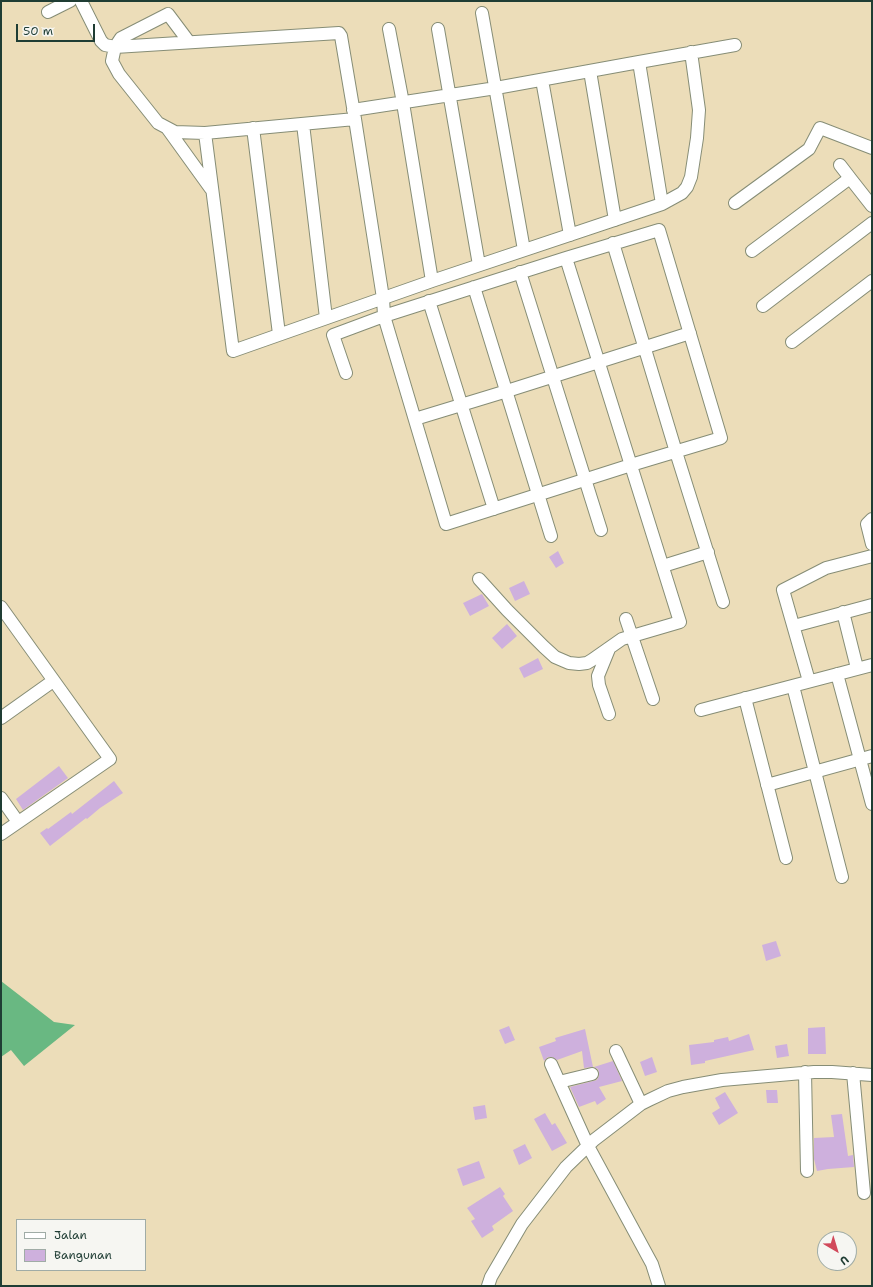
<!DOCTYPE html>
<style>
body{margin:0}
#map{position:relative;width:873px;height:1287px;overflow:hidden;background:#ecddb9;font-family:"Shantell Sans",sans-serif}
canvas{display:block}
.frame{position:absolute;inset:0;border:2px solid #1f3d34;pointer-events:none}
.legend{position:absolute;left:16px;top:1219px;width:130px;height:52px;box-sizing:border-box;background:#f6f6f2;border:1px solid #a0aca6;margin:0;padding:5px 7px;list-style:none;font-size:12px;color:#1f3d34}
.legend li{display:flex;align-items:center;gap:8px;height:20px}
.legend b{width:20px;border:1px solid #a0aca6}
.north{position:absolute;left:817px;top:1231px;width:40px;height:40px;box-sizing:border-box;background:#f6f6f2;border:1px solid #a0aca6;border-radius:50%;rotate:142deg;font-size:11px;font-weight:700;line-height:16px;text-align:center;color:#1f3d34}
.north::after{content:'';display:block;margin:auto;width:14px;height:18px;background:#d1495b;clip-path:polygon(50% 0,100% 100%,50% 72%,0 100%)}
.scale{position:absolute;left:16px;top:24px;width:79px;height:18px;box-sizing:border-box;border:2px solid #1f3d34;border-top:0;padding-left:5px;font-size:12px;line-height:14px;white-space:nowrap;color:#1f3d34;-webkit-text-stroke:3px #f6f6f2;paint-order:stroke}
</style>
<div id="map">
<canvas width="873" height="1287"></canvas>
<div class="frame"></div>
<ul class="legend">
<li><b style="height:5px;background:#fff"></b>Jalan</li>
<li><b style="height:11px;background:#ceb0dd"></b>Bangunan</li>
</ul>
<div class="north">U</div>
<div class="scale">50 m</div>
</div>
<script>
const g = document.querySelector('canvas').getContext('2d');
g.lineJoin = 'round';
function fill(path, color) {
  g.fillStyle = color;
  g.fill(path, 'evenodd');
}
function shape(rows) {
  const path = new Path2D();
  for (const r of rows) {
    path.moveTo(r[0], r[1]);
    for (let i = 2; i < r.length; i += 2) path.lineTo(r[i], r[i + 1]);
  }
  return path;
}
function strokePath(path, color, width, dash) {
  g.strokeStyle = color;
  g.lineWidth = width;
  g.lineCap = dash ? 'butt' : 'round';
  g.setLineDash(dash || []);
  g.stroke(path);
}
fill(shape([
 [1,981,54,1022,75,1025,24,1066,11,1050,1,1057]
]), '#69b882');
fill(shape([
 [558,551,564,563,556,568,549,557],
 [524,581,530,594,515,601,509,588],
 [482,594,489,606,470,616,463,603],
 [507,624,517,636,502,649,492,638],
 [538,658,543,669,524,678,519,668],
 [59,766,68,778,23,810,16,799],
 [114,781,123,793,100,808,87,819,86,818,50,846,40,833,47,828,48,829,71,812,72,814],
 [776,941,781,956,766,961,762,945],
 [509,1026,515,1040,505,1044,499,1030],
 [825,1027,826,1054,808,1054,808,1028],
 [585,1029,593,1067,584,1068,582,1051,557,1060,552,1057,548,1057,544,1061,539,1047,556,1041,555,1038],
 [749,1034,754,1050,705,1061,705,1063,691,1065,689,1045,714,1042,714,1040,728,1037,729,1041],
 [787,1044,789,1056,777,1058,775,1046],
 [652,1057,657,1072,645,1076,640,1062],
 [613,1061,622,1081,599,1087,606,1099,597,1105,595,1101,579,1107,570,1087,597,1080,599,1076,599,1073,598,1069,594,1067],
 [766,1090,777,1090,778,1103,767,1103],
 [725,1092,738,1113,719,1125,712,1113,720,1108,715,1098],
 [485,1105,487,1118,475,1120,473,1107],
 [545,1113,552,1125,555,1123,567,1143,552,1151,534,1119],
 [842,1114,848,1156,853,1155,854,1167,828,1169,817,1171,814,1159,814,1138,834,1137,831,1115],
 [525,1144,532,1158,519,1165,513,1150],
 [479,1161,485,1178,463,1186,457,1169],
 [500,1187,505,1194,503,1196,513,1211,492,1226,494,1230,482,1238,471,1221,475,1219,467,1208]
]), '#ceb0dd');
const street = shape([
 [81,1,101,41,105,45,115,47,339,33,341,36,355,119,383,298,384,316,446,524,631,465,721,438,659,230,566,258,384,316,333,335,346,373],
 [48,12,70,1],
 [482,13,524,250],
 [389,29,403,103,432,281],
 [438,29,479,265],
 [189,42,168,14,121,38,115,47,112,61,119,74,158,123,175,132,205,133,355,119],
 [639,62,735,45],
 [590,71,615,220],
 [542,80,570,235],
 [353,110,496,88,639,62,662,204],
 [303,124,326,318],
 [167,128,211,189],
 [253,128,279,334],
 [205,133,233,351,432,281,662,204,682,193,687,187,691,177,697,138,699,110,691,52],
 [840,165,850,178],
 [735,203,809,149,820,128,872,148],
 [613,243,676,452,723,602],
 [752,251,850,178,872,206],
 [520,272,601,530],
 [474,287,551,536],
 [429,301,494,509],
 [763,306,872,223],
 [792,342,872,281],
 [415,419,507,391,690,333],
 [872,519,867,524,872,544],
 [663,566,708,552],
 [479,579,507,610,544,647,555,657,569,663,579,664,587,663,592,660,622,639,680,622,566,258],
 [1,607,110,759,1,834],
 [843,612,857,668],
 [626,619,653,699],
 [794,626,872,605],
 [837,674,872,804],
 [809,681,783,590,826,568,872,556],
 [793,686,842,877],
 [745,698,786,858],
 [701,710,872,665],
 [609,714,599,685,598,676,609,649],
 [1,718,53,681],
 [767,785,872,756],
 [1,798,18,822],
 [616,1051,641,1104],
 [551,1064,588,1146,652,1264,659,1286],
 [805,1072,807,1171],
 [853,1073,864,1193],
 [559,1082,592,1074],
 [488,1286,491,1277,522,1224,566,1167,594,1140,641,1104,649,1100,668,1091,683,1087,722,1080,814,1072,832,1072,872,1075]
]);
strokePath(street, '#868d76', 14);
strokePath(street, '#fff', 12);
</script>
